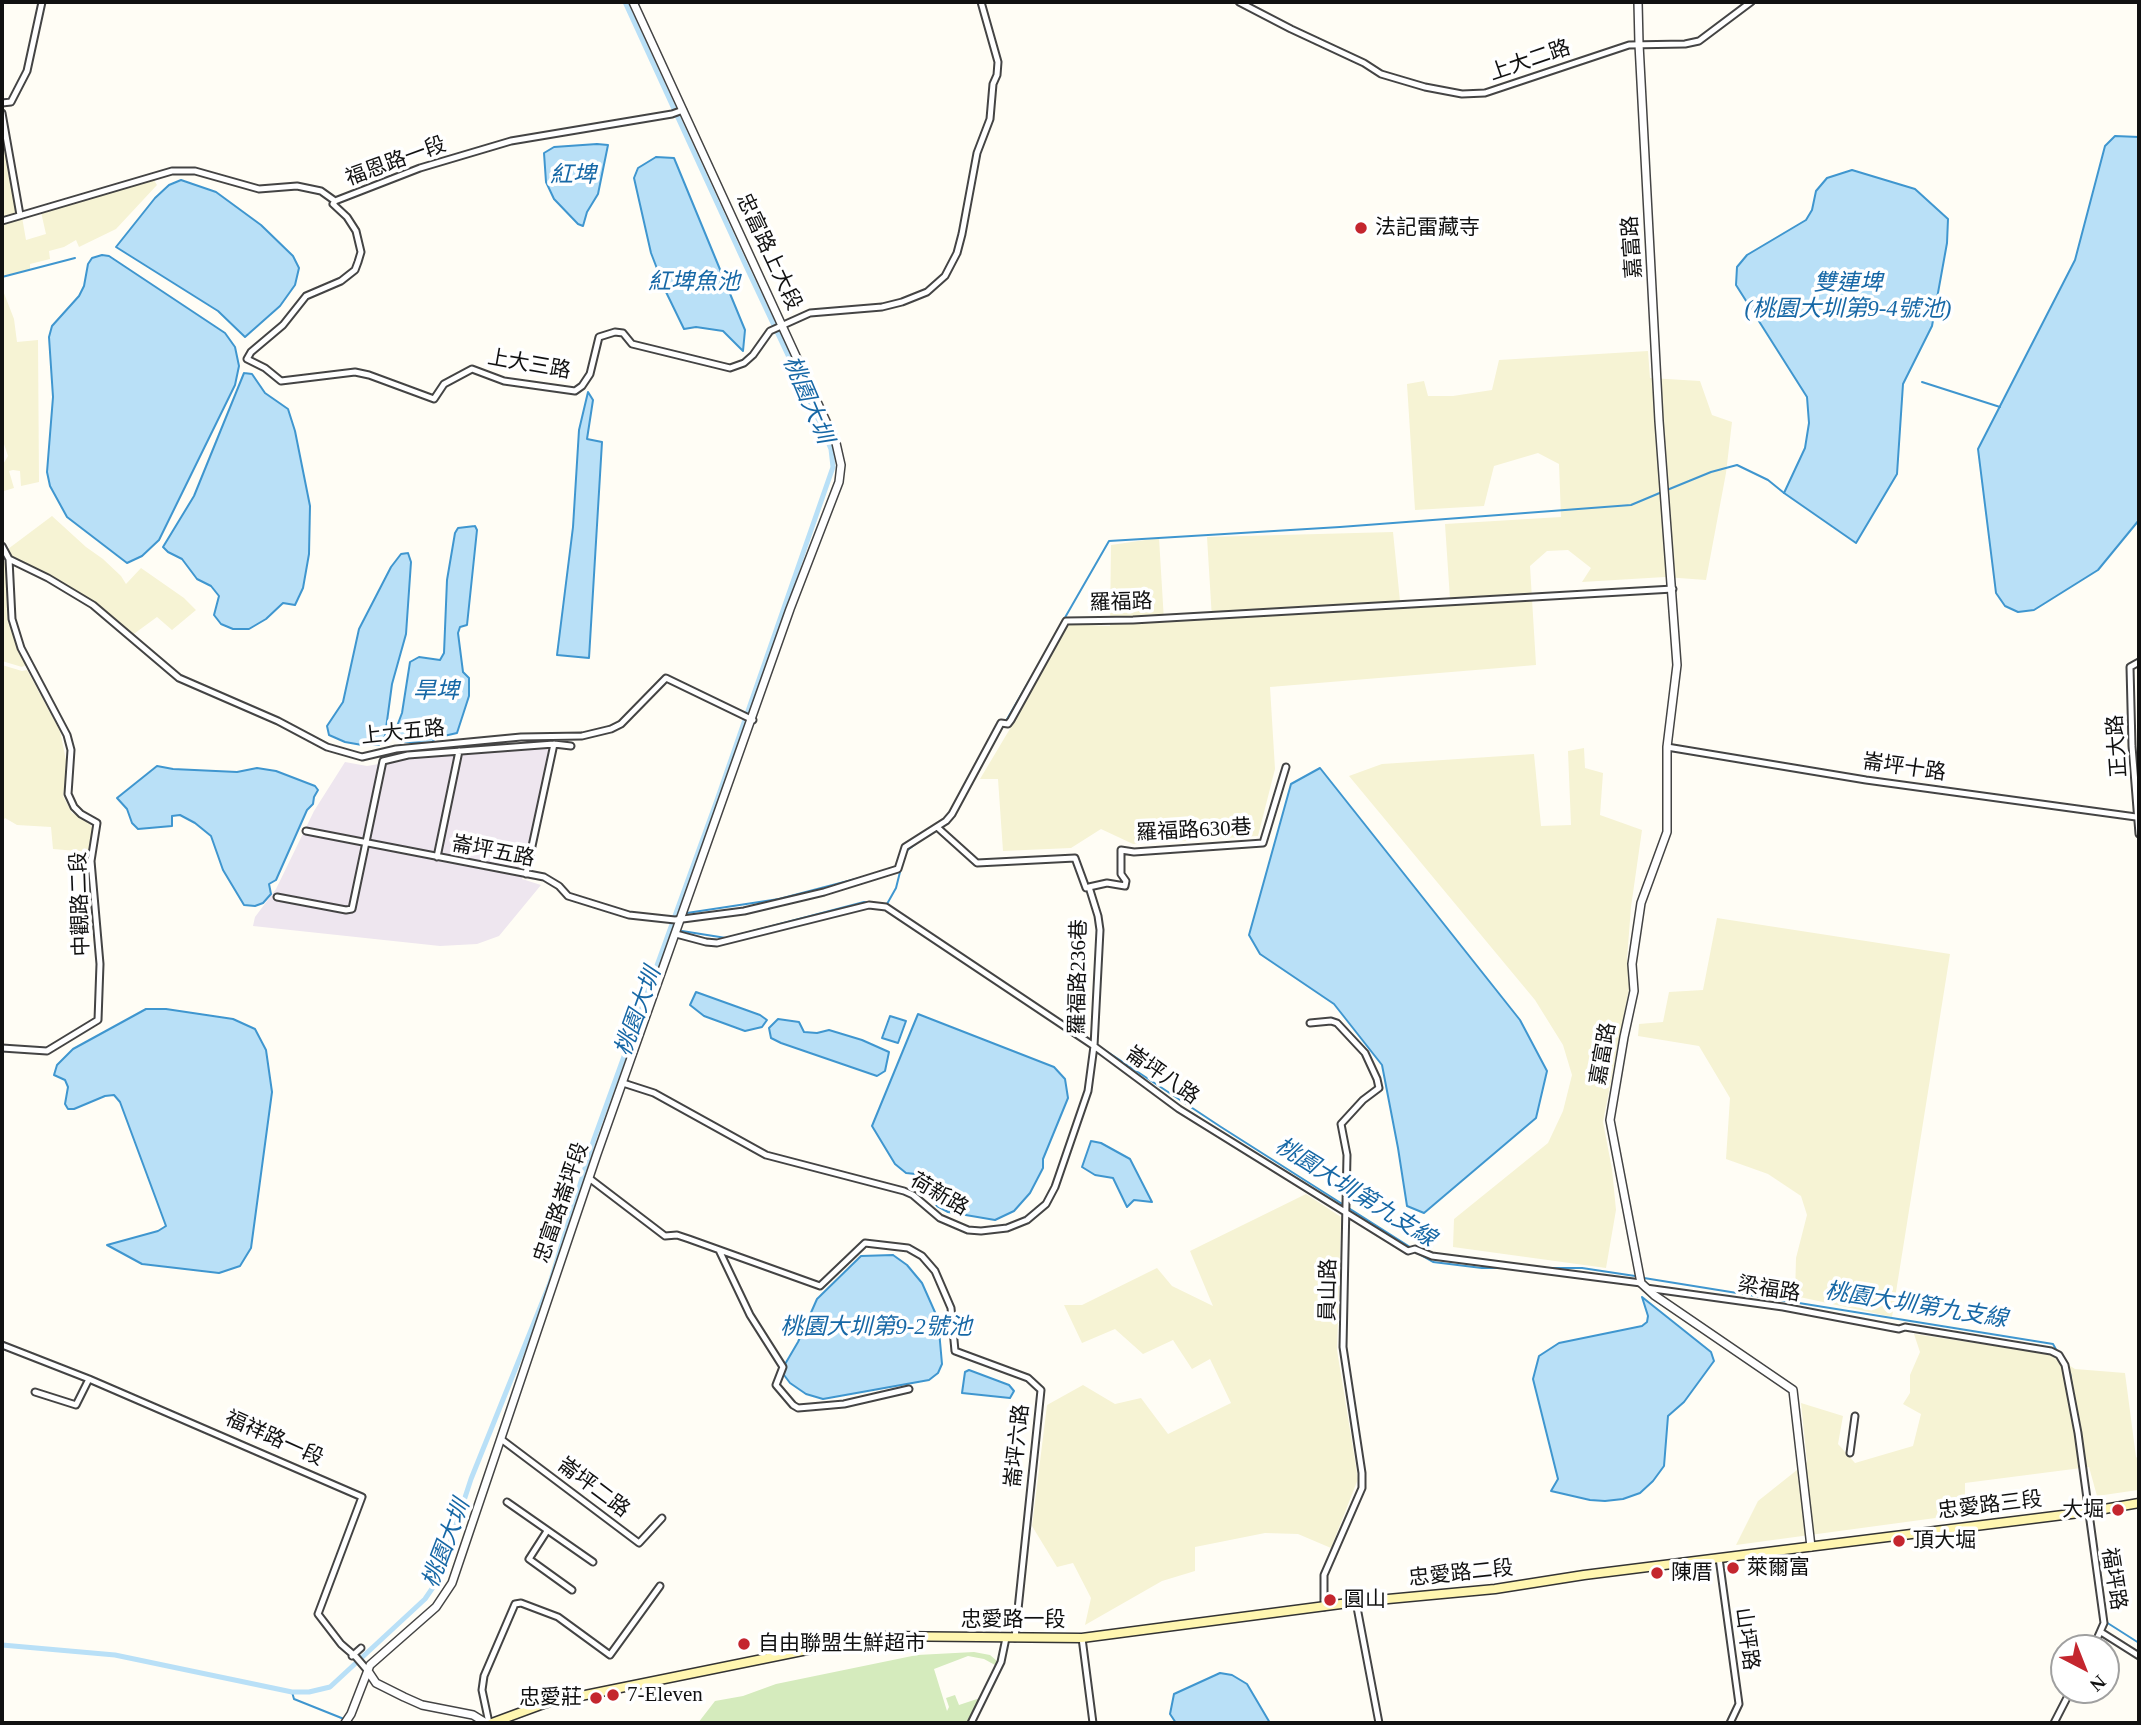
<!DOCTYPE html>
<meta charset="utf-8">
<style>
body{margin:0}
#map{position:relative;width:2141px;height:1725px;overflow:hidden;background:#fffdf5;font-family:"Times New Roman",serif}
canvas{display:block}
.frame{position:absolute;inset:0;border:4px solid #111;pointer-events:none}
.north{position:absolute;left:2050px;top:1634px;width:70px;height:70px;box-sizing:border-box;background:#fff;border:2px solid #a0a0a0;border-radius:50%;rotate:138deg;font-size:19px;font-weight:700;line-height:28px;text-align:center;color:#111}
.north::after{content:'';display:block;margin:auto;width:24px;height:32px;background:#c4262e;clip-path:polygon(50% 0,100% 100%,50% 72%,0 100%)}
</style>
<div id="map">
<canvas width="2141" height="1725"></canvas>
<div class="frame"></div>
<div class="north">N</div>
</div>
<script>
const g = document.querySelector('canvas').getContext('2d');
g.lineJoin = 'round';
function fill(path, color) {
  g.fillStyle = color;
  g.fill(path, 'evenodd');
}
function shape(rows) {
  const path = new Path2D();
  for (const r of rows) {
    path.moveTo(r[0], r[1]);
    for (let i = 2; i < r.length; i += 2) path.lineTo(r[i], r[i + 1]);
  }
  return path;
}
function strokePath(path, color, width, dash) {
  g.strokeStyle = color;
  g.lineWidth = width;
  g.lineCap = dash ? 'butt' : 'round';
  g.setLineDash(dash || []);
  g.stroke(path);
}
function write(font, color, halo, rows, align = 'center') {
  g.font = font + ' "Times New Roman","Noto Sans TC",serif';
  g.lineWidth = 7;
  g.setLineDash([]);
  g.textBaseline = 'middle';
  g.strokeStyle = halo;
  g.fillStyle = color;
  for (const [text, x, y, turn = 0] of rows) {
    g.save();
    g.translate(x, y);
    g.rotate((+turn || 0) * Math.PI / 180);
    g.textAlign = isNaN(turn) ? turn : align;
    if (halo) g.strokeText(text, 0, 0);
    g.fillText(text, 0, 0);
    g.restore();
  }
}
fill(shape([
 [549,748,522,879,541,885,499,936,477,944,440,946,253,926,255,917,276,889,314,811,345,762,367,766,433,755]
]), '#eee6ef');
fill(shape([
 [2,119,18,213,2,218],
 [154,180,157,185,116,229,79,247,76,240,64,247,49,251,50,259,30,264,30,270,2,276,2,222,22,217,26,240,46,234,41,212,137,181],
 [2,288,14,319,17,342,38,340,39,482,21,486,20,471,13,470,9,471,14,488,4,491,2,485,2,466,8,456,2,438],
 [1648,351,1650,378,1700,381,1712,415,1732,422,1726,473,1706,580,1665,577,1582,582,1591,568,1568,550,1547,551,1530,566,1536,665,1270,687,1275,769,1258,836,1133,844,1101,829,1071,848,1003,851,998,779,980,779,1017,717,1065,624,1110,626,1111,545,1159,538,1164,621,1212,619,1207,537,1393,532,1400,601,1450,599,1445,524,1561,517,1559,464,1538,453,1494,466,1484,506,1415,510,1407,384,1424,381,1428,396,1453,396,1492,390,1499,360],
 [52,516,86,547,103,559,121,576,126,584,141,568,184,598,196,610,172,630,157,617,131,636,91,602,47,574,11,557,8,549],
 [2,553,6,567,9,618,15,642,26,665,22,667,2,661],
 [2,665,22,671,27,670,60,731,67,765,63,796,72,813,87,820,92,828,89,852,53,849,51,827,17,825,5,818,2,822],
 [1584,748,1585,768,1603,773,1600,815,1642,830,1631,907,1627,959,1630,984,1603,1122,1612,1169,1616,1210,1606,1268,1453,1247,1454,1219,1548,1143,1563,1111,1572,1075,1563,1045,1535,1000,1349,776,1382,764,1534,754,1541,826,1571,825,1568,751],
 [1717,918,1950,954,1892,1317,1795,1296,1796,1258,1807,1215,1801,1196,1768,1174,1726,1159,1730,1098,1699,1046,1638,1036,1639,1024,1663,1022,1669,992,1703,990],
 [1306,1194,1341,1217,1337,1350,1358,1479,1331,1548,1298,1534,1265,1533,1195,1547,1195,1571,1162,1581,1085,1625,1091,1598,1073,1563,1057,1567,1032,1526,1047,1405,1083,1385,1115,1404,1141,1398,1168,1434,1231,1403,1210,1359,1192,1369,1173,1340,1143,1354,1115,1329,1082,1343,1064,1305,1082,1305,1157,1268,1172,1286,1213,1306,1190,1251],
 [1914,1334,2051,1354,2075,1369,2125,1373,2136,1457,2139,1459,2138,1490,2097,1496,2089,1467,1965,1483,1965,1514,1736,1545,1758,1501,1807,1462,1801,1403,1843,1416,1838,1444,1855,1463,1913,1446,1921,1414,1903,1404,1910,1393,1910,1375,1920,1352]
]), '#f6f3d4');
fill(shape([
 [974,1652,990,1655,997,1661,995,1665,984,1659,968,1656,934,1669,947,1711,949,1707,946,1698,955,1695,959,1705,980,1698,967,1723,698,1723,715,1701,743,1696,776,1684,917,1655]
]), '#d5ebbd');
const water = shape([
 [2115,136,2139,137,2139,520,2098,570,2034,610,2018,612,2005,606,1996,593,1978,449,2075,260,2105,146,2115,136],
 [597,144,608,145,598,194,587,212,583,226,578,224,554,199,546,182,544,153,554,147,597,144],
 [656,157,674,158,745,330,743,351,723,331,696,327,684,329,666,292,651,253,634,178,638,168,656,157],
 [1852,170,1915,189,1948,219,1947,243,1932,326,1903,384,1897,474,1856,543,1784,493,1805,448,1809,423,1807,397,1736,285,1737,267,1747,255,1806,220,1812,210,1816,191,1827,178,1852,170],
 [181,180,216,192,261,225,293,256,299,268,295,285,280,306,245,337,218,311,116,247,155,198,169,185,181,180],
 [102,255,109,256,225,333,235,347,239,366,235,385,159,540,142,556,127,563,67,517,50,486,47,472,53,397,49,337,52,326,79,296,84,286,88,264,92,258,102,255],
 [244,373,252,374,265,393,288,409,295,431,310,506,309,554,303,588,295,605,283,603,266,619,249,629,233,629,221,624,214,615,219,596,211,586,197,579,182,559,168,552,163,547,194,496,244,373],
 [588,392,593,400,587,439,602,442,589,658,557,655,573,527,579,430,588,392],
 [475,526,477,530,467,625,460,627,458,633,463,672,469,678,469,696,457,733,435,738,432,743,404,742,396,729,402,713,410,662,419,657,440,660,444,653,447,580,455,533,458,528,475,526],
 [408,553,411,562,406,634,392,684,385,736,379,745,362,745,345,742,329,735,327,726,343,702,359,629,391,567,401,554,408,553],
 [157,766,173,769,237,772,257,768,276,771,315,786,318,790,314,797,313,804,307,810,276,880,269,884,271,894,263,903,255,906,244,905,223,870,211,836,195,823,180,815,172,816,172,826,138,829,132,823,127,809,117,798,157,766],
 [1320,768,1520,1020,1547,1071,1536,1118,1424,1213,1407,1206,1398,1148,1382,1065,1334,1004,1260,954,1249,935,1291,784,1320,768],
 [696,992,760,1015,767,1020,762,1027,745,1031,704,1016,690,1005,696,992],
 [146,1009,166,1009,233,1019,255,1029,266,1050,272,1092,251,1248,240,1266,219,1273,142,1264,107,1245,158,1231,166,1226,120,1102,114,1095,105,1096,74,1109,68,1109,65,1104,68,1087,65,1080,54,1075,57,1065,73,1049,146,1009],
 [918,1014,1054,1067,1065,1079,1068,1098,1043,1159,1043,1168,1030,1193,1014,1211,995,1220,948,1212,937,1206,930,1197,932,1182,925,1175,906,1173,895,1164,872,1126,918,1014],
 [890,1016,906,1021,898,1043,882,1038,890,1016],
 [778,1019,799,1022,804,1032,817,1033,829,1030,862,1040,889,1052,885,1071,877,1076,781,1043,771,1038,769,1028,778,1019],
 [1091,1141,1101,1143,1130,1159,1152,1202,1134,1200,1127,1207,1113,1178,1095,1175,1082,1167,1091,1141],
 [893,1255,907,1265,922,1283,938,1319,942,1364,938,1373,929,1380,823,1399,806,1394,790,1383,781,1371,798,1342,817,1299,861,1256,893,1255],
 [1642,1297,1711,1352,1714,1361,1684,1402,1668,1416,1664,1466,1653,1481,1640,1493,1623,1499,1605,1501,1590,1500,1551,1491,1558,1479,1533,1379,1539,1356,1559,1343,1642,1326,1647,1322,1648,1316,1642,1297],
 [969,1370,1009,1385,1014,1391,1010,1398,962,1393,965,1372,969,1370],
 [1220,1673,1232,1675,1247,1684,1270,1723,1176,1723,1170,1714,1174,1694,1220,1673]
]);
fill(water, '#b9e0f7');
strokePath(water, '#3f96cf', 2);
strokePath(shape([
 [2,277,75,258],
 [1922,382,2000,407],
 [1667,490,1711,472,1737,465,1768,480,1784,493],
 [1063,621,1109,541,1340,527,1631,505,1662,492],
 [1006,721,1054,638],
 [985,758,1003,726],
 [905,852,926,836],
 [887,904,896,888,902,864],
 [687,913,779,899,867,876],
 [675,915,678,914],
 [670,928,673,929],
 [682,931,726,938,864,902,872,903],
 [1059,1020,1092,1042],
 [1097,1045,1221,1127,1410,1247],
 [1417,1253,1433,1262,1482,1268,1503,1268],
 [1544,1268,1582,1268,1635,1276],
 [1644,1278,2053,1344,2058,1353],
 [2070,1373,2073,1395],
 [2106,1622,2139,1643],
 [292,1692,294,1699,344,1719]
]), '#3f96cf', 2);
strokePath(shape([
 [2,1645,115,1655,292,1692,309,1692,330,1687,425,1599,438,1580,471,1479,550,1283,594,1139,717,800,833,467,831,449,820,423,746,266,625,2]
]), '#b9e0f7', 5);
const minor = shape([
 [1239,2,1291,29,1364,63,1381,74,1425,87,1462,94,1485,93,1629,45,1685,44,1699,41,1751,2],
 [2,103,11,102,27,71,42,2],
 [2,113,20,215],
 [335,201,333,204,347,217,356,231,361,252,358,262,355,270,341,281,306,296,283,325,251,352,247,359,265,368,281,381,355,372,369,375,434,399,444,384,472,369,504,381,575,391,582,386,590,374,599,337,615,332,623,333,632,344,730,368,744,363,753,355,770,331,810,313,882,307,902,302,927,292,945,276,957,253,962,234,977,153,990,119,993,84,997,75,998,62,981,2],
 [2,221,172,171,195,171,259,189,297,186,321,191,335,201,420,168,511,141,672,114,683,110],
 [2,546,9,559,12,619,21,648,67,735,71,750,68,794,74,807,81,814,97,823,91,861,100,964,98,1020,47,1051,2,1048],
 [9,559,48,578,93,605,179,678,278,721,327,747,362,757,396,749,521,737,582,736,611,729,621,724,666,678,753,720],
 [2139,662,2130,667,2132,746,2139,834],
 [1667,747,1866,780,2136,817],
 [306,831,544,877,559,886,568,896,629,915,675,920,744,911,824,892,898,869,905,847,946,821,952,814,1001,723,1008,724,1011,720,1066,621,1133,620,1673,589],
 [437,857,459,751],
 [526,874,554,744],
 [1089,887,1107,883,1125,886,1126,881,1121,874,1121,850,1134,852,1263,843,1286,767],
 [277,897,346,910,352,909,383,761,408,755,554,744,571,746],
 [676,934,706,942,717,943,869,905,886,907,1094,1046,1179,1109,1408,1251,1415,1249,1432,1256,1641,1283],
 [1310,1023,1331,1021,1337,1023,1365,1053,1377,1079,1379,1088,1363,1100,1341,1124,1347,1155,1343,1347,1362,1473,1362,1488,1324,1575,1324,1607],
 [623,1083,654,1093,766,1155,904,1191,913,1195,940,1218,968,1230,981,1231,1007,1228,1027,1220,1046,1204,1055,1187,1088,1091,1094,1046,1100,930,1098,916,1089,887,1086,888,1075,858,977,863,937,827],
 [589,1178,665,1236,677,1235,689,1239,820,1286,865,1243,908,1248,922,1256,935,1271,951,1308,955,1351,1028,1378,1041,1390,1015,1638],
 [719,1250,750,1315,783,1367,776,1385,793,1405,798,1408,810,1407,844,1404,909,1389],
 [1646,1288,1783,1307,1899,1329,1905,1327,2051,1351,2059,1355,2065,1365,2078,1433,2104,1623,2093,1648],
 [2,1345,89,1379,362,1497,318,1614,341,1644,356,1657,368,1671],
 [35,1392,76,1405,89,1379],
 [501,1439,639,1543,662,1518],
 [1850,1453,1855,1416],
 [507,1502,593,1562],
 [547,1531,529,1559,572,1590],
 [1719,1558,1739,1704,1730,1723],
 [1356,1602,1379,1723],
 [2101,1632,2139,1656],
 [1082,1638,1093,1723],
 [352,1656,361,1648],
 [489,1723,482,1690,484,1676,515,1604,521,1603,558,1617,610,1655,660,1586],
 [971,1723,1001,1662,1006,1638],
 [2054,1723,2071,1690]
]);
const tertiary = shape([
 [1638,2,1639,44,1659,421,1677,665,1667,747,1667,832,1641,903,1632,964,1634,991,1624,1037,1610,1120,1641,1283,1654,1295,1793,1390,1811,1547],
 [368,1671,376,1683,404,1697,422,1705,473,1715,486,1723],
 [345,1723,351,1714,370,1665,436,1607,452,1583,597,1154,790,609,839,482,841,465,836,443,633,2]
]);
const secondary = shape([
 [492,1723,546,1703,876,1636,1082,1638,1356,1602,1495,1589,1584,1575,2087,1512,2139,1503]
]);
strokePath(minor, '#444', 9);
strokePath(tertiary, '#444', 10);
strokePath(secondary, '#333', 11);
strokePath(minor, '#fff', 5);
strokePath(tertiary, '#fff', 7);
strokePath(secondary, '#fff6b0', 8);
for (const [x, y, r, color] of [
 [1361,228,7,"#c4262e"],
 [2118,1510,7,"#c4262e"],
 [1899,1541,7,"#c4262e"],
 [1733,1568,7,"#c4262e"],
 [1657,1573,7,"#c4262e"],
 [1330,1600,7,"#c4262e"],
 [744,1644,7,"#c4262e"],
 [613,1695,7,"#c4262e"],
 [596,1698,7,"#c4262e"]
]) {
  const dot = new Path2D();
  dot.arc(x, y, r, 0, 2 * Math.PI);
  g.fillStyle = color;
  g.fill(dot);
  strokePath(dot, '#fff', 2.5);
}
write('21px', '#111', '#fff', [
 ["上大二路",1530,61,-19],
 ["福恩路一段",396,162,-20],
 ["嘉富路",1633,247,-94],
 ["忠富路上大段",768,252,65],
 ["上大三路",529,365,10],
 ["羅福路",1121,603,-2],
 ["上大五路",403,733,-6],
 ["正大路",2118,746,-94],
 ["崙坪十路",1904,768,8],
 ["羅福路630巷",1194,831,-3],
 ["崙坪五路",493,852,11],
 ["中觀路二段",81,904,-92],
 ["羅福路236巷",1079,977,-89],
 ["嘉富路",1604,1054,-80],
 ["崙坪八路",1162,1076,35],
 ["荷新路",939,1195,30],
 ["忠富路崙坪段",562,1203,-71],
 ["員山路",1329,1290,-89],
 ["梁福路",1769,1290,9],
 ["福祥路一段",274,1439,24],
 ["崙坪六路",1018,1446,-84],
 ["崙坪二路",593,1488,37],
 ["忠愛路三段",1990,1506,-7],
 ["忠愛路二段",1461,1574,-6],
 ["福坪路",2113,1579,81],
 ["忠愛路一段",1013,1620],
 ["山坪路",1746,1639,82]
]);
write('21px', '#111', '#fff', [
 ["法記雷藏寺",1375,228],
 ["大堀",2104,1510,"right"],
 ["頂大堀",1913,1541],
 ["萊爾富",1747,1568],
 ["陳厝",1671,1573],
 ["圓山",1344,1600],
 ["自由聯盟生鮮超市",758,1644],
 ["7-Eleven",627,1695],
 ["忠愛莊",582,1698,"right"]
], 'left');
write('italic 23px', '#1768a6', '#fff', [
 ["紅埤",573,176],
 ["紅埤魚池",694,283],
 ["雙連埤",1848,284],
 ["(桃園大圳第9-4號池)",1848,310],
 ["桃園大圳",807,400,67],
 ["旱埤",436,692],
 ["桃園大圳",639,1012,-70],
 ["桃園大圳第九支線",1355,1193,32],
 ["桃園大圳第九支線",1916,1306,9],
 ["桃園大圳第9-2號池",876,1328],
 ["桃園大圳",447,1544,-69]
]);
</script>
